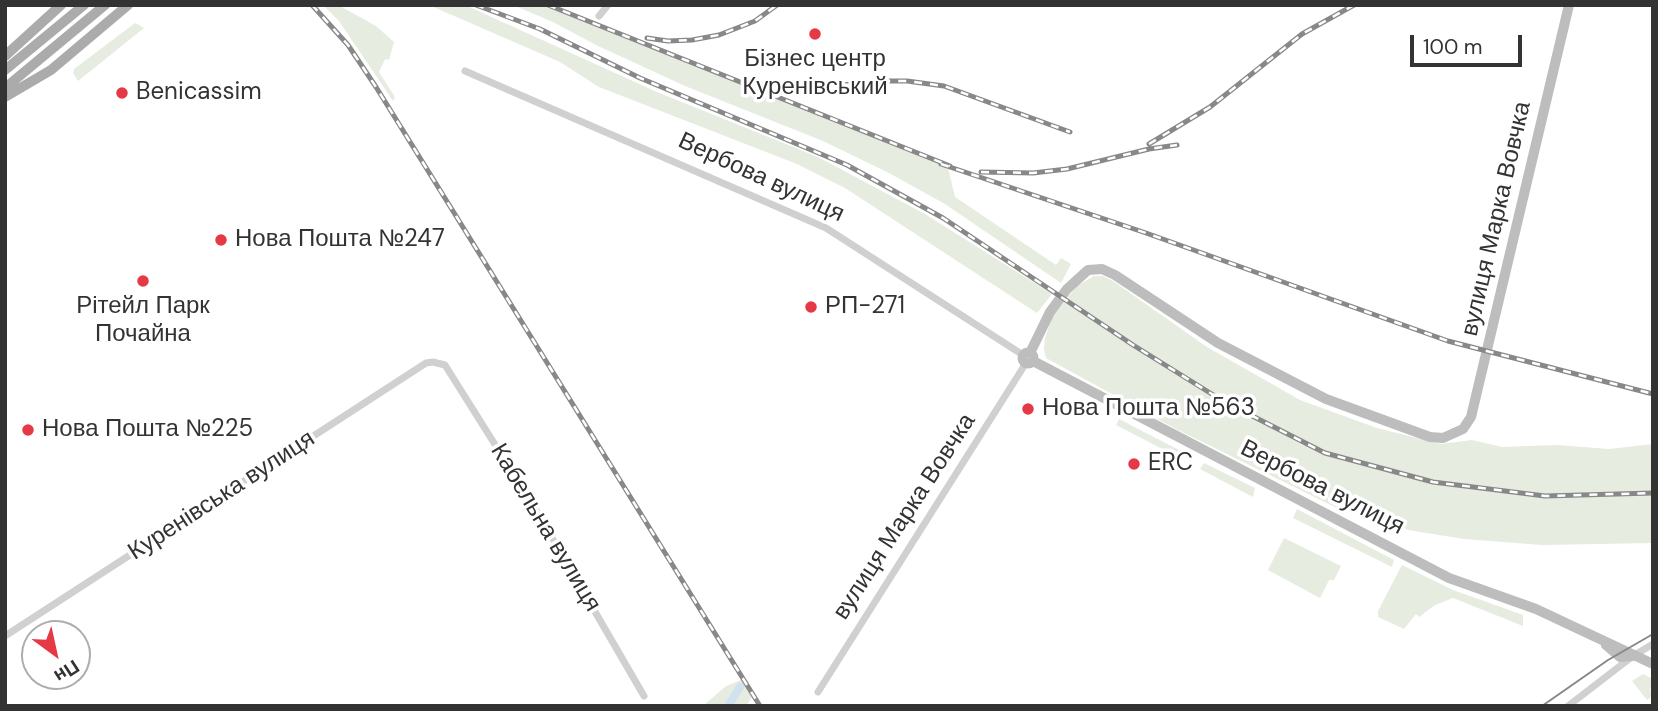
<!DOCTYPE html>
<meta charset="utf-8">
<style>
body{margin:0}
#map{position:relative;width:1658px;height:711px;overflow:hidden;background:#fff;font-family:"DM Sans",sans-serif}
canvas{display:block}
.frame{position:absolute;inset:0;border:7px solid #333;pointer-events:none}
.north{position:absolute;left:21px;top:620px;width:70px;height:70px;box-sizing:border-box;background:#fff;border:2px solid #adadad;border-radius:50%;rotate:147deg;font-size:19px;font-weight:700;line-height:28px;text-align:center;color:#333}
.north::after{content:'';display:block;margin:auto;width:24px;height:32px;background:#e63946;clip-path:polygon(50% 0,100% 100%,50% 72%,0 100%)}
.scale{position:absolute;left:1410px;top:35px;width:112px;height:32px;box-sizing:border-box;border:4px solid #333;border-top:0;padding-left:9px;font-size:21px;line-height:24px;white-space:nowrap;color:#333;-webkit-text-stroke:5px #fff;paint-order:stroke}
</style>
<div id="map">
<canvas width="1658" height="711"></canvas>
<div class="frame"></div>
<div class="north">Пн</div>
<div class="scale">100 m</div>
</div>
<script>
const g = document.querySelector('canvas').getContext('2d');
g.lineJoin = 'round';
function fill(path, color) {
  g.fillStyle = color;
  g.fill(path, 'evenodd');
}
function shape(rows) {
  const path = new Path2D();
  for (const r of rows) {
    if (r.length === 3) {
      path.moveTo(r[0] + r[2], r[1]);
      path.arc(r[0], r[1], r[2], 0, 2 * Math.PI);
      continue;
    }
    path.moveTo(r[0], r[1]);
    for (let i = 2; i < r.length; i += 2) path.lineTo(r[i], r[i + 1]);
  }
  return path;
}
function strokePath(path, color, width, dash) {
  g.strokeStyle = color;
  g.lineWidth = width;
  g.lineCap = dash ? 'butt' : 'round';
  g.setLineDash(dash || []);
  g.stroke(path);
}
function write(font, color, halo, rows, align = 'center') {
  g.font = font + ' "DM Sans",sans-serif';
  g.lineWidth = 7;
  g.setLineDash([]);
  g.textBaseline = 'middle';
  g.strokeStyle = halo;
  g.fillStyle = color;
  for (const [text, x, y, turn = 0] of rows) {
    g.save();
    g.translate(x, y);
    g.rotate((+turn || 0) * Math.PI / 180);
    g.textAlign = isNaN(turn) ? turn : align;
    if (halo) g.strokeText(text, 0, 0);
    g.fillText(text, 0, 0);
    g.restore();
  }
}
fill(shape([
 [323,5,338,5,376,26,394,42,389,60,385,59,379,72,395,97,393,101,339,21],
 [429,5,465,5,657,92,818,157,925,214,1052,294,1037,313,845,188,797,164,599,87,560,62],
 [513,5,541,5,782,100,948,168,955,197,1056,265,1061,258,1071,264,1061,283,945,204,889,173,823,141,685,86,596,45,553,22],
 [135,23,144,28,78,81,73,73,74,69],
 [1094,276,1103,276,1113,281,1207,347,1300,400,1377,428,1441,444,1472,440,1502,447,1556,445,1609,449,1653,444,1653,543,1542,545,1464,539,1408,530,1368,507,1357,507,1345,512,1176,429,1046,358,1044,349,1045,338,1053,315,1077,286],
 [1119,419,1179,450,1176,456,1116,425],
 [1204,463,1255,488,1253,497,1200,469],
 [1297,509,1394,560,1392,567,1293,518],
 [1284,538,1341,566,1334,580,1329,580,1320,598,1268,570],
 [1402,565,1453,590,1523,615,1523,626,1453,598,1435,605,1419,617,1416,614,1404,629,1378,617,1378,611],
 [1643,674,1653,679,1653,686,1650,689,1653,696,1647,700,1632,681],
 [741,680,752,697,746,706,703,706,726,686]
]), '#e6ecdf');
strokePath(shape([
 [728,706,740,687]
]), '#cfe2ee', 8);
strokePath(shape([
 [599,16,608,5],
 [465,71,826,228,1023,355],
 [5,636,426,363,433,362,445,365,533,505,644,696],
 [818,692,1026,363],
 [1568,706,1633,656,1653,644]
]), '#d0d0d0', 7);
strokePath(shape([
 [1028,358,5.5],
 [1030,353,1050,312,1067,289,1088,270,1102,269,1115,275,1218,343,1326,399,1430,437,1443,438,1463,429,1471,417,1569,5],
 [1033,361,1449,578,1536,609,1653,664],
 [1606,645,1620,657,1633,656]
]), '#bdbdbd', 10);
strokePath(shape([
 [5,56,61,5],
 [5,70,84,5],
 [5,88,105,5],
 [5,97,51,70,128,5]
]), '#ababab', 10);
strokePath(shape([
 [1542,706,1608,660,1653,634]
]), '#888', 2);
const rail = shape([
 [312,5,348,45,376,87,760,706],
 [476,5,540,29,640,78,847,165,943,218,1133,345,1223,401,1325,453,1433,482,1545,496,1653,493],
 [548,5,950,166],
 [647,38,668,41,692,40,719,35,755,21,777,5],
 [771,86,785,89,809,89,877,81,907,81,944,86,1070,132],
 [1149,144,1210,107,1302,34,1354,5],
 [941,164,1146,233,1448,341,1653,394],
 [981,172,1033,173,1067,169,1149,149,1177,145]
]);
strokePath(rail, '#888', 5);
strokePath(rail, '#fff', 2.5, [8]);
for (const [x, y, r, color] of [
 [815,34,7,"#e63946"],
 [122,93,7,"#e63946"],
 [221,240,7,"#e63946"],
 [143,281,7,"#e63946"],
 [811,307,7,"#e63946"],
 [1028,409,7,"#e63946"],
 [28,430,7,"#e63946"],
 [1134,464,7,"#e63946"]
]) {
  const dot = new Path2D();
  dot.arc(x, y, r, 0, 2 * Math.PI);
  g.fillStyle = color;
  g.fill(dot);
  strokePath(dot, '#fff', 2.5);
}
write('24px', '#333', '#fff', [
 ["Бізнес центр",815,60,"center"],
 ["Куренівський",815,88,"center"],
 ["Benicassim",136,93],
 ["Нова Пошта №247",235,240],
 ["Рітейл Парк",143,307,"center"],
 ["Почайна",143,335,"center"],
 ["РП-271",825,307],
 ["Нова Пошта №563",1042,409],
 ["Нова Пошта №225",42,430],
 ["ERC",1148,464]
], 'left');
write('24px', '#333', '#fff', [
 ["Вербова вулиця",761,178,25],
 ["вулиця Марка Вовчка",1497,219,-77],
 ["Вербова вулиця",1322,488,27],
 ["Куренівська вулиця",222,496,-33],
 ["вулиця Марка Вовчка",905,517,-57],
 ["Кабельна вулиця",545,528,59]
]);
</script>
